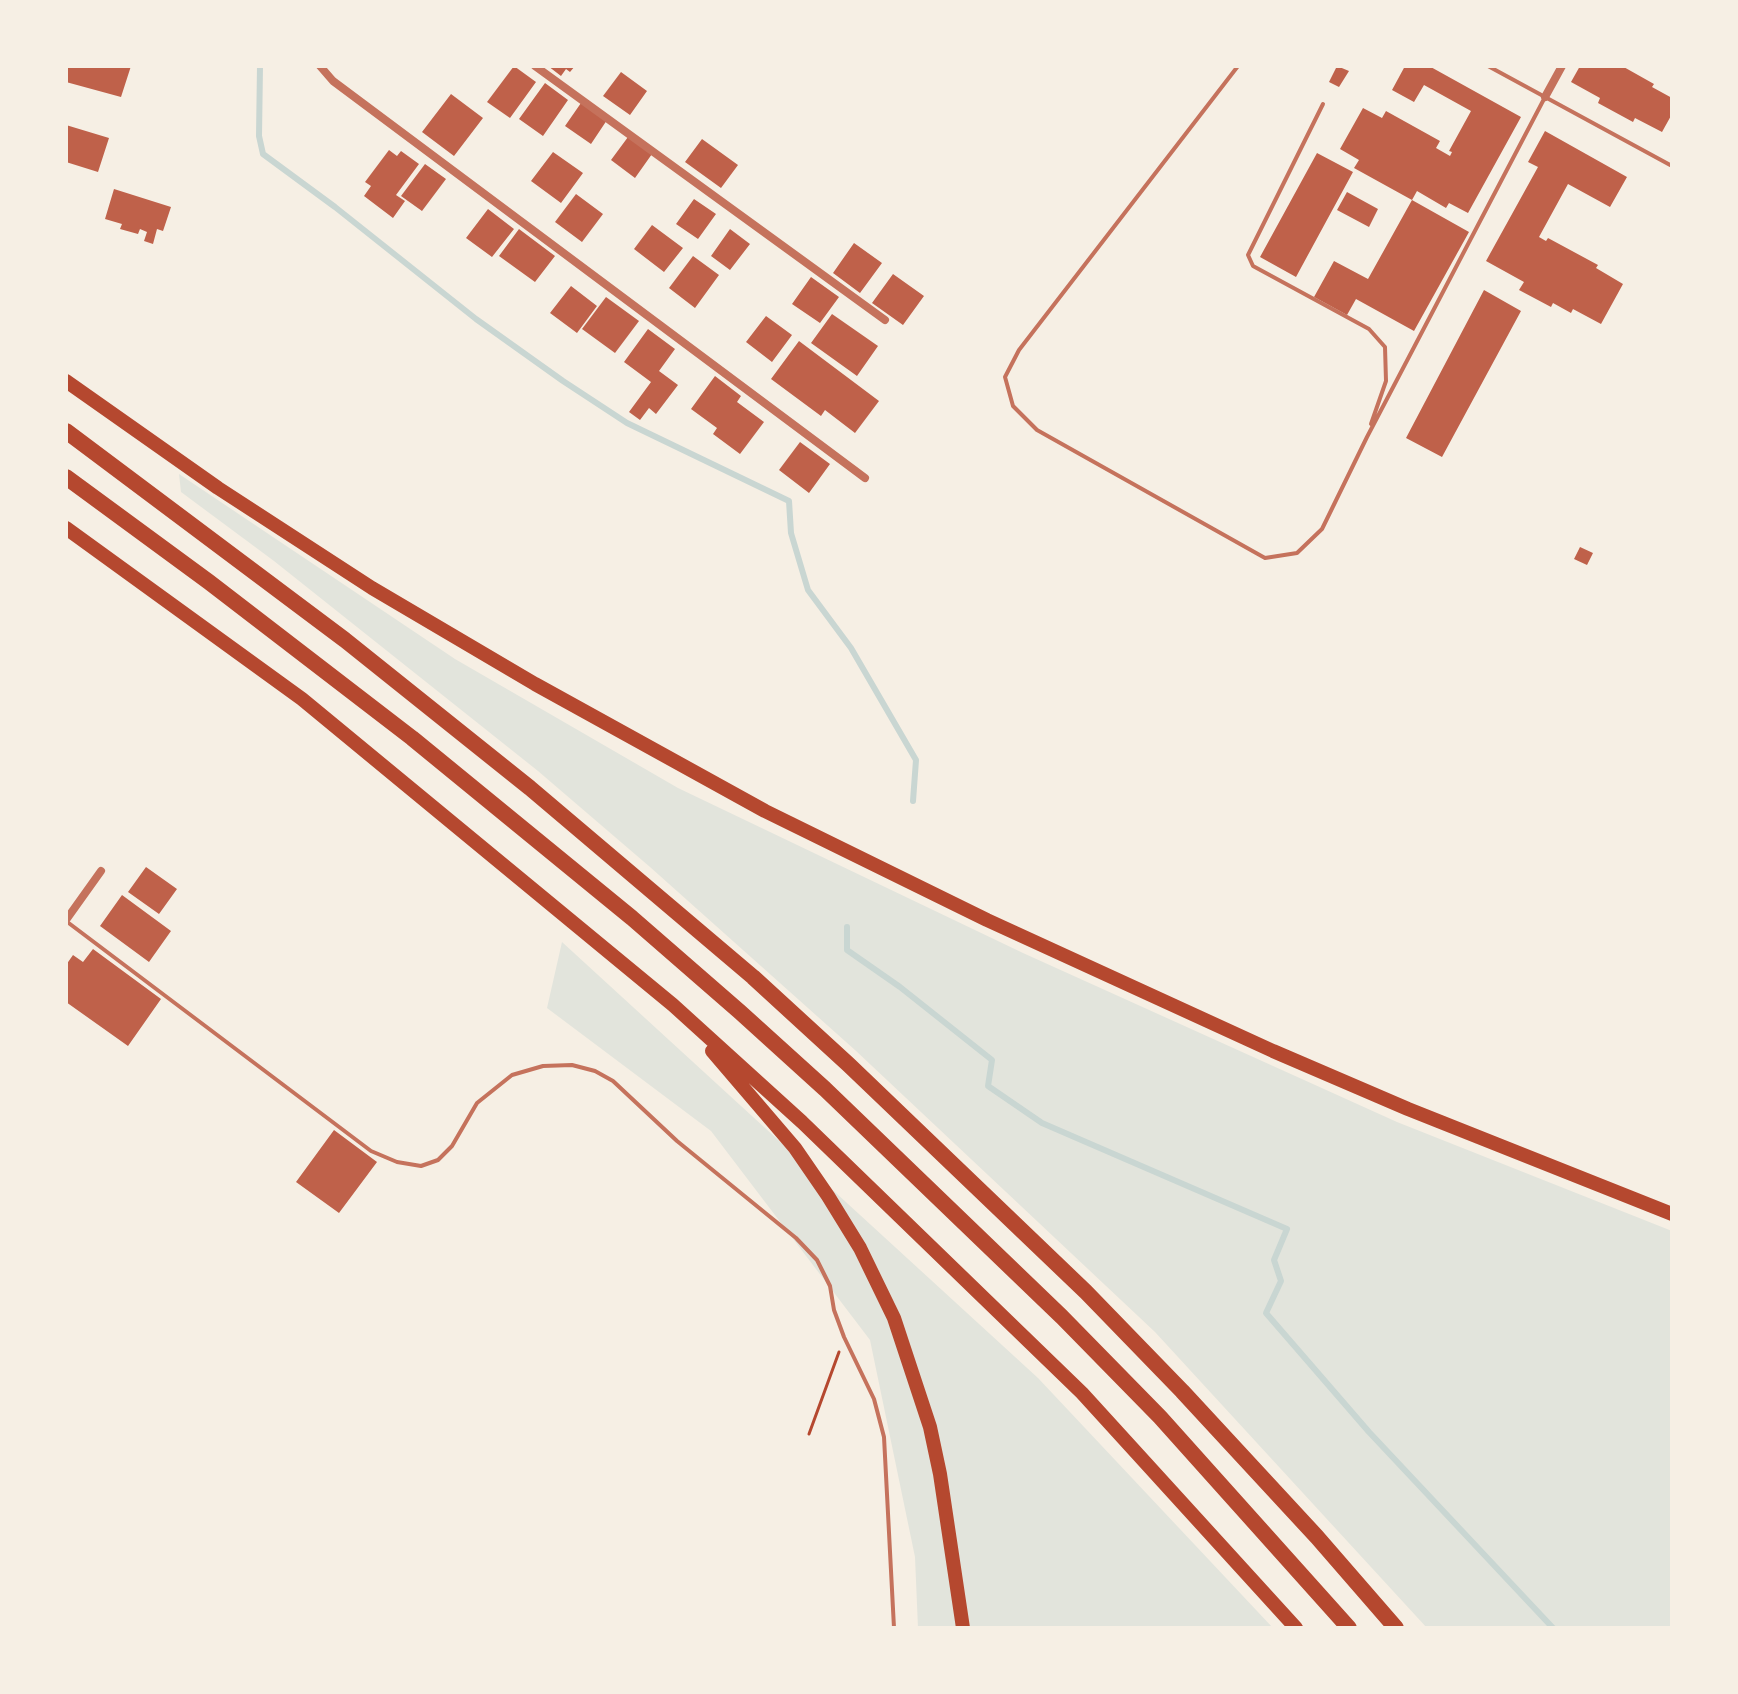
<!DOCTYPE html>
<style>
body{margin:0}
#map{position:relative;width:1738px;height:1694px;overflow:hidden;background:#f6efe4;font-family:"DejaVu Sans",sans-serif}
canvas{display:block}
.frame{position:absolute;inset:0;border:68px solid #f6efe4;pointer-events:none}
</style>
<div id="map">
<canvas width="1738" height="1694"></canvas>
<div class="frame"></div>
</div>
<script>
const g = document.querySelector('canvas').getContext('2d');
g.lineJoin = 'round';
function fill(path, color) {
  g.fillStyle = color;
  g.fill(path, 'evenodd');
}
function shape(rows) {
  const path = new Path2D();
  for (const r of rows) {
    path.moveTo(r[0], r[1]);
    for (let i = 2; i < r.length; i += 2) path.lineTo(r[i], r[i + 1]);
  }
  return path;
}
function strokePath(path, color, width, dash) {
  g.strokeStyle = color;
  g.lineWidth = width;
  g.lineCap = dash ? 'butt' : 'round';
  g.setLineDash(dash || []);
  g.stroke(path);
}
fill(shape([
 [179,474,455,659,678,788,1023,953,1397,1122,1672,1231,1672,1628,1427,1628,1155,1332,855,1050,650,867,538,771,274,561,181,492],
 [562,942,1038,1378,1273,1628,918,1628,915,1557,870,1340,711,1131,547,1008]
]), '#e2e4dc');
strokePath(shape([
 [260,66,259,136,263,154,335,207,476,319,563,381,627,423,789,501,791,533,808,590,851,648,916,760,913,801],
 [847,927,847,950,900,987,992,1060,988,1086,1042,1123,1287,1229,1274,1260,1281,1281,1266,1313,1369,1432,1553,1628]
]), '#c9d6d2', 6);
fill(shape([
 [66,66,131,66,121,97,66,82],
 [514,66,536,82,510,118,487,102],
 [548,66,575,66,570,72,566,69,561,76],
 [1337,66,1349,71,1339,87,1329,82],
 [1405,66,1429,66,1521,117,1468,213,1449,203,1446,208,1417,191,1412,200,1354,168,1359,160,1340,149,1363,108,1382,118,1386,111,1440,141,1436,148,1450,156,1452,152,1449,151,1471,111,1424,85,1414,102,1392,90],
 [1580,66,1622,66,1654,84,1652,87,1672,98,1672,114,1662,132,1635,118,1633,122,1598,103,1600,98,1571,82],
 [621,72,647,91,630,115,603,96],
 [545,83,568,100,543,136,519,119],
 [451,94,483,118,454,156,422,132],
 [581,103,607,120,591,144,565,126],
 [66,125,109,138,98,172,66,162],
 [1545,131,1627,177,1610,207,1568,184,1539,237,1546,241,1548,238,1598,265,1596,268,1623,284,1601,324,1573,309,1571,313,1553,303,1551,307,1519,290,1524,282,1486,261,1538,167,1528,162],
 [628,137,652,154,635,178,611,160],
 [702,139,738,165,721,188,685,162],
 [389,150,397,156,401,151,419,164,396,195,405,201,393,218,364,196,371,186,365,182],
 [553,152,583,173,561,203,531,181],
 [1317,153,1353,172,1296,277,1260,257],
 [425,164,446,179,422,211,401,196],
 [114,189,171,207,163,231,157,229,153,244,144,241,147,232,140,229,138,234,120,229,122,224,105,219],
 [1347,192,1378,209,1369,227,1337,210],
 [576,194,603,214,582,242,555,222],
 [694,199,716,214,698,239,676,224],
 [1412,200,1469,232,1414,331,1356,299,1347,315,1314,297,1334,261,1368,279],
 [488,209,514,229,492,257,466,238],
 [652,225,683,248,664,272,634,249],
 [519,229,555,256,535,282,499,256],
 [730,229,750,244,730,270,711,256],
 [854,243,882,263,860,293,833,273],
 [693,256,719,275,695,308,669,288],
 [893,274,924,296,903,325,872,303],
 [811,277,839,297,820,323,792,304],
 [571,286,597,306,577,333,550,313],
 [1484,290,1521,311,1442,457,1406,438],
 [606,297,639,321,615,353,582,329],
 [832,314,878,346,857,376,811,343],
 [766,316,792,335,772,362,746,342],
 [648,329,675,349,659,371,678,385,656,414,649,408,640,420,629,412,651,382,624,362],
 [799,341,879,401,855,433,825,410,821,416,771,379],
 [715,376,741,396,737,402,764,422,740,454,713,434,717,428,691,409],
 [800,442,830,464,809,493,779,470],
 [1580,547,1593,553,1587,565,1574,559],
 [146,867,177,889,159,914,128,892],
 [122,895,171,931,149,962,100,926],
 [93,949,161,999,128,1046,66,1002,66,965,73,955,83,962],
 [334,1130,377,1162,339,1213,296,1182]
]), '#bf614a');
strokePath(shape([
 [809,1434,839,1352]
]), '#b5482f', 3);
strokePath(shape([
 [1238,66,1019,350,1005,377,1013,406,1037,430,1265,558,1297,553,1322,529,1367,437,1544,99],
 [1488,66,1672,166],
 [1323,104,1248,255,1253,266,1369,329,1385,347,1386,381,1371,424],
 [66,921,371,1151,397,1162,421,1166,438,1160,452,1146,477,1103,512,1075,543,1066,572,1065,595,1071,613,1081,677,1141,796,1238,817,1260,830,1286,834,1310,844,1337,874,1399,884,1437,894,1628]
]), '#c5725c', 4);
strokePath(shape([
 [320,66,333,81,865,478],
 [535,66,885,320],
 [1545,97,1562,66],
 [66,920,101,871]
]), '#c5725c', 8);
strokePath(shape([
 [66,381,218,488,372,588,535,684,765,811,987,920,1273,1051,1408,1109,1672,1214],
 [66,528,302,699,673,1005,802,1122,1082,1393,1296,1628],
 [712,1051,795,1148,828,1196,860,1248,894,1318,930,1427,940,1474,963,1628]
]), '#b5482f', 14);
strokePath(shape([
 [66,431,345,640,530,788,753,977,849,1065,1086,1292,1182,1391,1317,1537,1396,1628],
 [66,477,209,582,412,738,632,918,740,1012,825,1089,1062,1317,1160,1417,1349,1628]
]), '#b5482f', 16);
</script>
